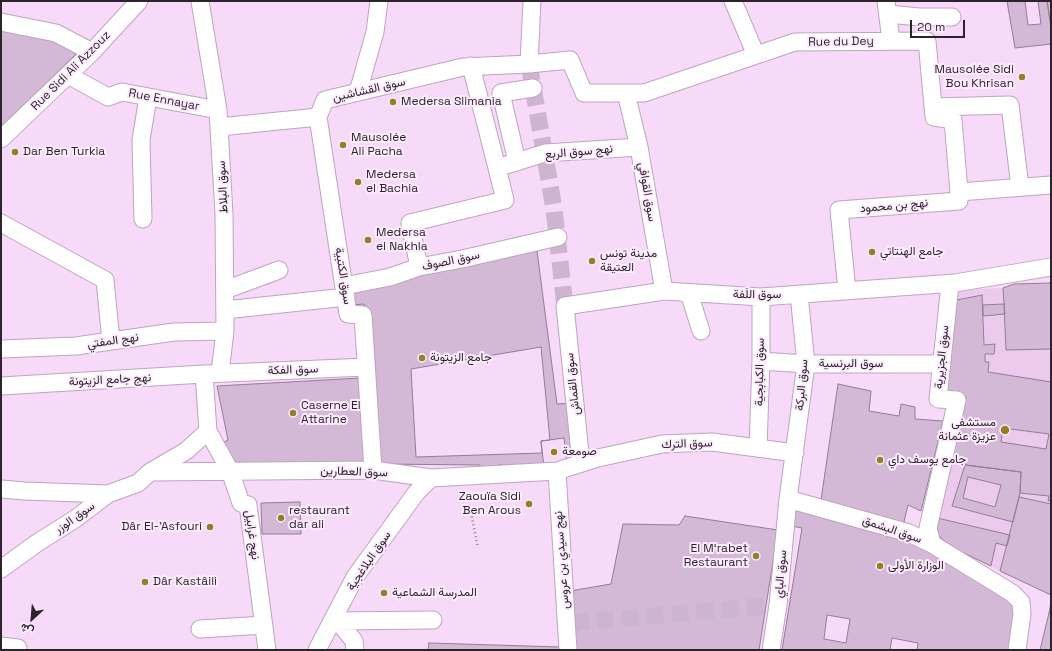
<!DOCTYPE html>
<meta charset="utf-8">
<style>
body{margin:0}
#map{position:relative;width:1052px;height:651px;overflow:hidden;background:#f6daf8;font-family:"Space Grotesk",Vazirmatn,sans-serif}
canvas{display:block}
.frame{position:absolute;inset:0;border:2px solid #2d232d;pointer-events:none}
.north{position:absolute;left:12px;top:599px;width:40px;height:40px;-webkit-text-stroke:3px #fdecfe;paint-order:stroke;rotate:206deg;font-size:11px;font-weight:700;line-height:16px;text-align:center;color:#2d232d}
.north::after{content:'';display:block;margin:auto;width:14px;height:18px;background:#2d232d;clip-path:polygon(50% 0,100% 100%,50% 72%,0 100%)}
.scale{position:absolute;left:910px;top:20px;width:55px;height:18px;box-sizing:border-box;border:2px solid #2d232d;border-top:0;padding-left:5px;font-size:12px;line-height:14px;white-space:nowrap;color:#2d232d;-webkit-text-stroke:3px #fdecfe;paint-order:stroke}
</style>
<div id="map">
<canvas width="1052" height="651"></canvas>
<div class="frame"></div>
<div class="north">ش</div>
<div class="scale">20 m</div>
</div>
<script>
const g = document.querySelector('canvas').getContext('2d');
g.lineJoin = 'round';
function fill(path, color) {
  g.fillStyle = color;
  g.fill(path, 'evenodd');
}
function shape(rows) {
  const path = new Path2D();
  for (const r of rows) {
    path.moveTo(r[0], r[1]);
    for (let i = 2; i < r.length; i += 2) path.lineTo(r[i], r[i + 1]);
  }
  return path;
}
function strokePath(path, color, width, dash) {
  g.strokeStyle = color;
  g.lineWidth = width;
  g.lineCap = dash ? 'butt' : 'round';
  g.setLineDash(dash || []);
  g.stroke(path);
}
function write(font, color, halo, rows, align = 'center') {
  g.font = font + ' "Space Grotesk",Vazirmatn,sans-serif';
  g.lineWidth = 4;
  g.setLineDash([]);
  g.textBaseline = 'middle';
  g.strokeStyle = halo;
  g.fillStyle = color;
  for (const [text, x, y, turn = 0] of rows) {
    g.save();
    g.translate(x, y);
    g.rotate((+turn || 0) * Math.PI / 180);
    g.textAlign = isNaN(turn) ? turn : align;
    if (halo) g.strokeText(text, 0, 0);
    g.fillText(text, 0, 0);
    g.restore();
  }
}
fill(shape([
 [1051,283,1051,595,951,547,934,531,966,398,941,395,953,290,1003,288,1014,284]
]), '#ebcaed');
const building = shape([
 [1007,1,1025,1,1028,25,1041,24,1038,1,1047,1,1051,27,1051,44,1015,48,1007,1],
 [1047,1,1051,1,1051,27,1047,1],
 [1,28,52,38,78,52,1,128,1,28],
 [537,251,557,404,575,403,579,447,566,452,567,463,544,467,498,465,498,474,481,475,480,465,377,464,364,304,351,305,349,288,537,251],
 [541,347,550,440,541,441,542,453,416,457,411,369,541,347],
 [1051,283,1051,349,1006,350,1004,304,1003,288,1014,284,1051,283],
 [982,295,984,345,995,344,994,354,985,354,985,362,989,362,988,372,1051,382,1051,501,1048,501,1049,496,1020,493,1021,472,950,463,966,397,941,395,952,301,982,295],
 [1003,428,1049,434,1046,449,1001,442,1003,428],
 [1004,304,1005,314,983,316,983,305,1004,304],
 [361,378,366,467,232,468,220,444,228,440,217,386,361,378],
 [838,384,871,391,869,411,899,416,901,404,915,407,915,419,943,421,921,511,908,505,903,526,821,500,838,384],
 [564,438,567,463,544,467,541,441,564,438],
 [965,465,1021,472,1020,493,1013,522,952,506,965,465],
 [968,477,1001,485,995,507,963,498,968,477],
 [1019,497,1051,504,1051,595,1000,571,1019,497],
 [300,502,301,534,262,534,261,503,300,502],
 [790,504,909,538,1019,595,1009,650,917,650,918,643,892,638,890,650,782,650,802,528,791,526,790,504],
 [827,615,850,619,846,643,824,639,827,615],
 [685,516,778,530,759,650,574,650,570,591,611,584,623,524,679,525,685,516],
 [937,518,1010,535,1007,546,996,543,991,566,951,547,934,531,937,518],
 [1051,602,1051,614,1049,613,1051,602],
 [1049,613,1051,614,1051,650,1040,650,1049,613],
 [429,643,560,647,560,650,428,650,429,643]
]);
fill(building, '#d4b9d6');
strokePath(building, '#957c97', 1);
strokePath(shape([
 [529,64,554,209,565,306],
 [572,623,766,606]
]), '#ceb5cf', 17, [17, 8]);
const street = shape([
 [200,1,218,110,224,214,225,331,220,373],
 [733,1,756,55],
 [886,1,891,41],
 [888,14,919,17,952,17],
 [1,22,56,33,92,52],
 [529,64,532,1],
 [68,75,108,97,122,92,218,110],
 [358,92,375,32,379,1],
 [626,93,639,147,664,291],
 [933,107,1010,105,1020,187],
 [318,117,348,314,363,315,373,470],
 [219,127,318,117,325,100,463,67,529,64,570,60,584,93,644,93,795,42,927,41,934,117,953,120,959,192],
 [1,139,92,52,139,1],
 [517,162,501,93,533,88],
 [497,168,545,153,639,147],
 [143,219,141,140,148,97],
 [1,223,105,280,111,341],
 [419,267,410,223,505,200,497,168,471,66],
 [344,286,390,277,419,267,462,259,558,237],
 [225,290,279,270],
 [847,291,839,210,959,201,959,192,1051,185],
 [689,293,701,331],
 [799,294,806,364,788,499,909,533,932,544,928,528,957,400,938,399,950,284],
 [225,310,346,297],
 [1,349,76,346,174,332,225,331],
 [761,361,806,364,942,364],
 [204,374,208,431,230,471,241,503,248,505,267,650],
 [1,386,204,374,366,367],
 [758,448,761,361,761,297],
 [581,463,565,306,664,291,761,297,955,283,1051,267],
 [557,471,568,650],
 [150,472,373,470,431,478,557,471,598,458,662,444,712,442,795,453],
 [1,489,24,491,108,494],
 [932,544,1012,593,1021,602,1022,614,1017,650],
 [1,569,37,543,75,519,108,494,138,483,150,472,186,451,208,431],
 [332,621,433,620],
 [338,621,354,641,355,650],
 [200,629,264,625],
 [1,646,18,648],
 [317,650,355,577,416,493,431,478],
 [771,650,778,605,788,499]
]);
strokePath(street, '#bfa4c0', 19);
strokePath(shape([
 [467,493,478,548]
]), '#8e7c8f', 2.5, [1, 3]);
strokePath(street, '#fff', 17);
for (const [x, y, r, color] of [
 [1022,77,4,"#947f26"],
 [393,102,4,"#947f26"],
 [343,145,4,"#947f26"],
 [15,152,4,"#947f26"],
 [358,182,4,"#947f26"],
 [368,240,4,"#947f26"],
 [872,252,4,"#947f26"],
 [592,261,4,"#947f26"],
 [422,358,4,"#947f26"],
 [293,413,4,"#947f26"],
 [1005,430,5,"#947f26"],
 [554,452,4,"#947f26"],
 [880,460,4,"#947f26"],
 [529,504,4,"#947f26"],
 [281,518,4,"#947f26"],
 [210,527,4,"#947f26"],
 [756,556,4,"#947f26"],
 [880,566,4,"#947f26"],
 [145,582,4,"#947f26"],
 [384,593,4,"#947f26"]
]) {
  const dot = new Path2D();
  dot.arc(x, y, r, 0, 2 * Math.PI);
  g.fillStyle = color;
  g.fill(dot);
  strokePath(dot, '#fdecfe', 1.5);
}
write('12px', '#2d232d', '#fdecfe', [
 ["Rue du Dey",841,42,-1],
 ["Rue Sidi Ali Azzouz",71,71,-45],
 ["سوق القشاشين",369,90,-13],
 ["Rue Ennayar",164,100,11],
 ["نهج سوق الربع",579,152,-5],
 ["سوق البلاط",223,187,-93],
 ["سوق القوافي",647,192,80],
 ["نهج بن محمود",894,206,-5],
 ["سوق الصوف",451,261,-12],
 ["سوق الكتبية",343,276,81],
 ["سوق اللَفة",757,295],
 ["نهج المفتي",113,341,-8],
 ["سوق الجزيرية",942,357,-84],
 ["سوق البرنسية",851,364],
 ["سوق الفكة",293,370,-2],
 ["سوق الكبابجية",760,372,-89],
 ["نهج جامع الزيتونة",110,380,-3],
 ["سوق القماش",573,384,-96],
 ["سوق البركة",802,385,-85],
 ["سوق الترك",687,444,-2],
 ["سوق العطارين",354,472,2],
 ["سوق الوزر",75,518,-35],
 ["سوق البشمق",892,530,19],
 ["نهج غرابيل",252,535,82],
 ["نهج سيدي بن عروس",562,560,-94],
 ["سوق البلاغجية",369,561,-56],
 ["سوق الباي",781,574,-85]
]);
write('12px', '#2d232d', '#fdecfe', [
 ["Mausolée Sidi",1014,70,"right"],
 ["Bou Khrisan",1014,84,"right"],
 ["Medersa Slimania",401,102],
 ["Mausolée",351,138],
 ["Ali Pacha",351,152],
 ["Dar Ben Turkia",23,152],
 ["Medersa",366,175],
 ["el Bachia",366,189],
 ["Medersa",376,233],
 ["el Nakhla",376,247],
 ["جامع الهنتاتي",880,252],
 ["مدينة تونس",600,254],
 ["العتيقة",600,268],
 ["جامع الزيتونة",430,358],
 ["Caserne El",301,406],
 ["Attarine",301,420],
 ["مستشفى",996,423,"right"],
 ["عزيزة عثمانة",996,437,"right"],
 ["صومعة",562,452],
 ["جامع يوسف داي",888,460],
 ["Zaouïa Sidi",521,497,"right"],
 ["Ben Arous",521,511,"right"],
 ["restaurant",289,511],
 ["dar ali",289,525],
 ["Dâr El-'Asfouri",202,527,"right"],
 ["El M‘rabet",748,549,"right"],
 ["Restaurant",748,563,"right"],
 ["الوزارة الأولى",888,566],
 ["Dâr Kastâili",153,582],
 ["المدرسة الشماعية",392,593]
], 'left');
</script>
